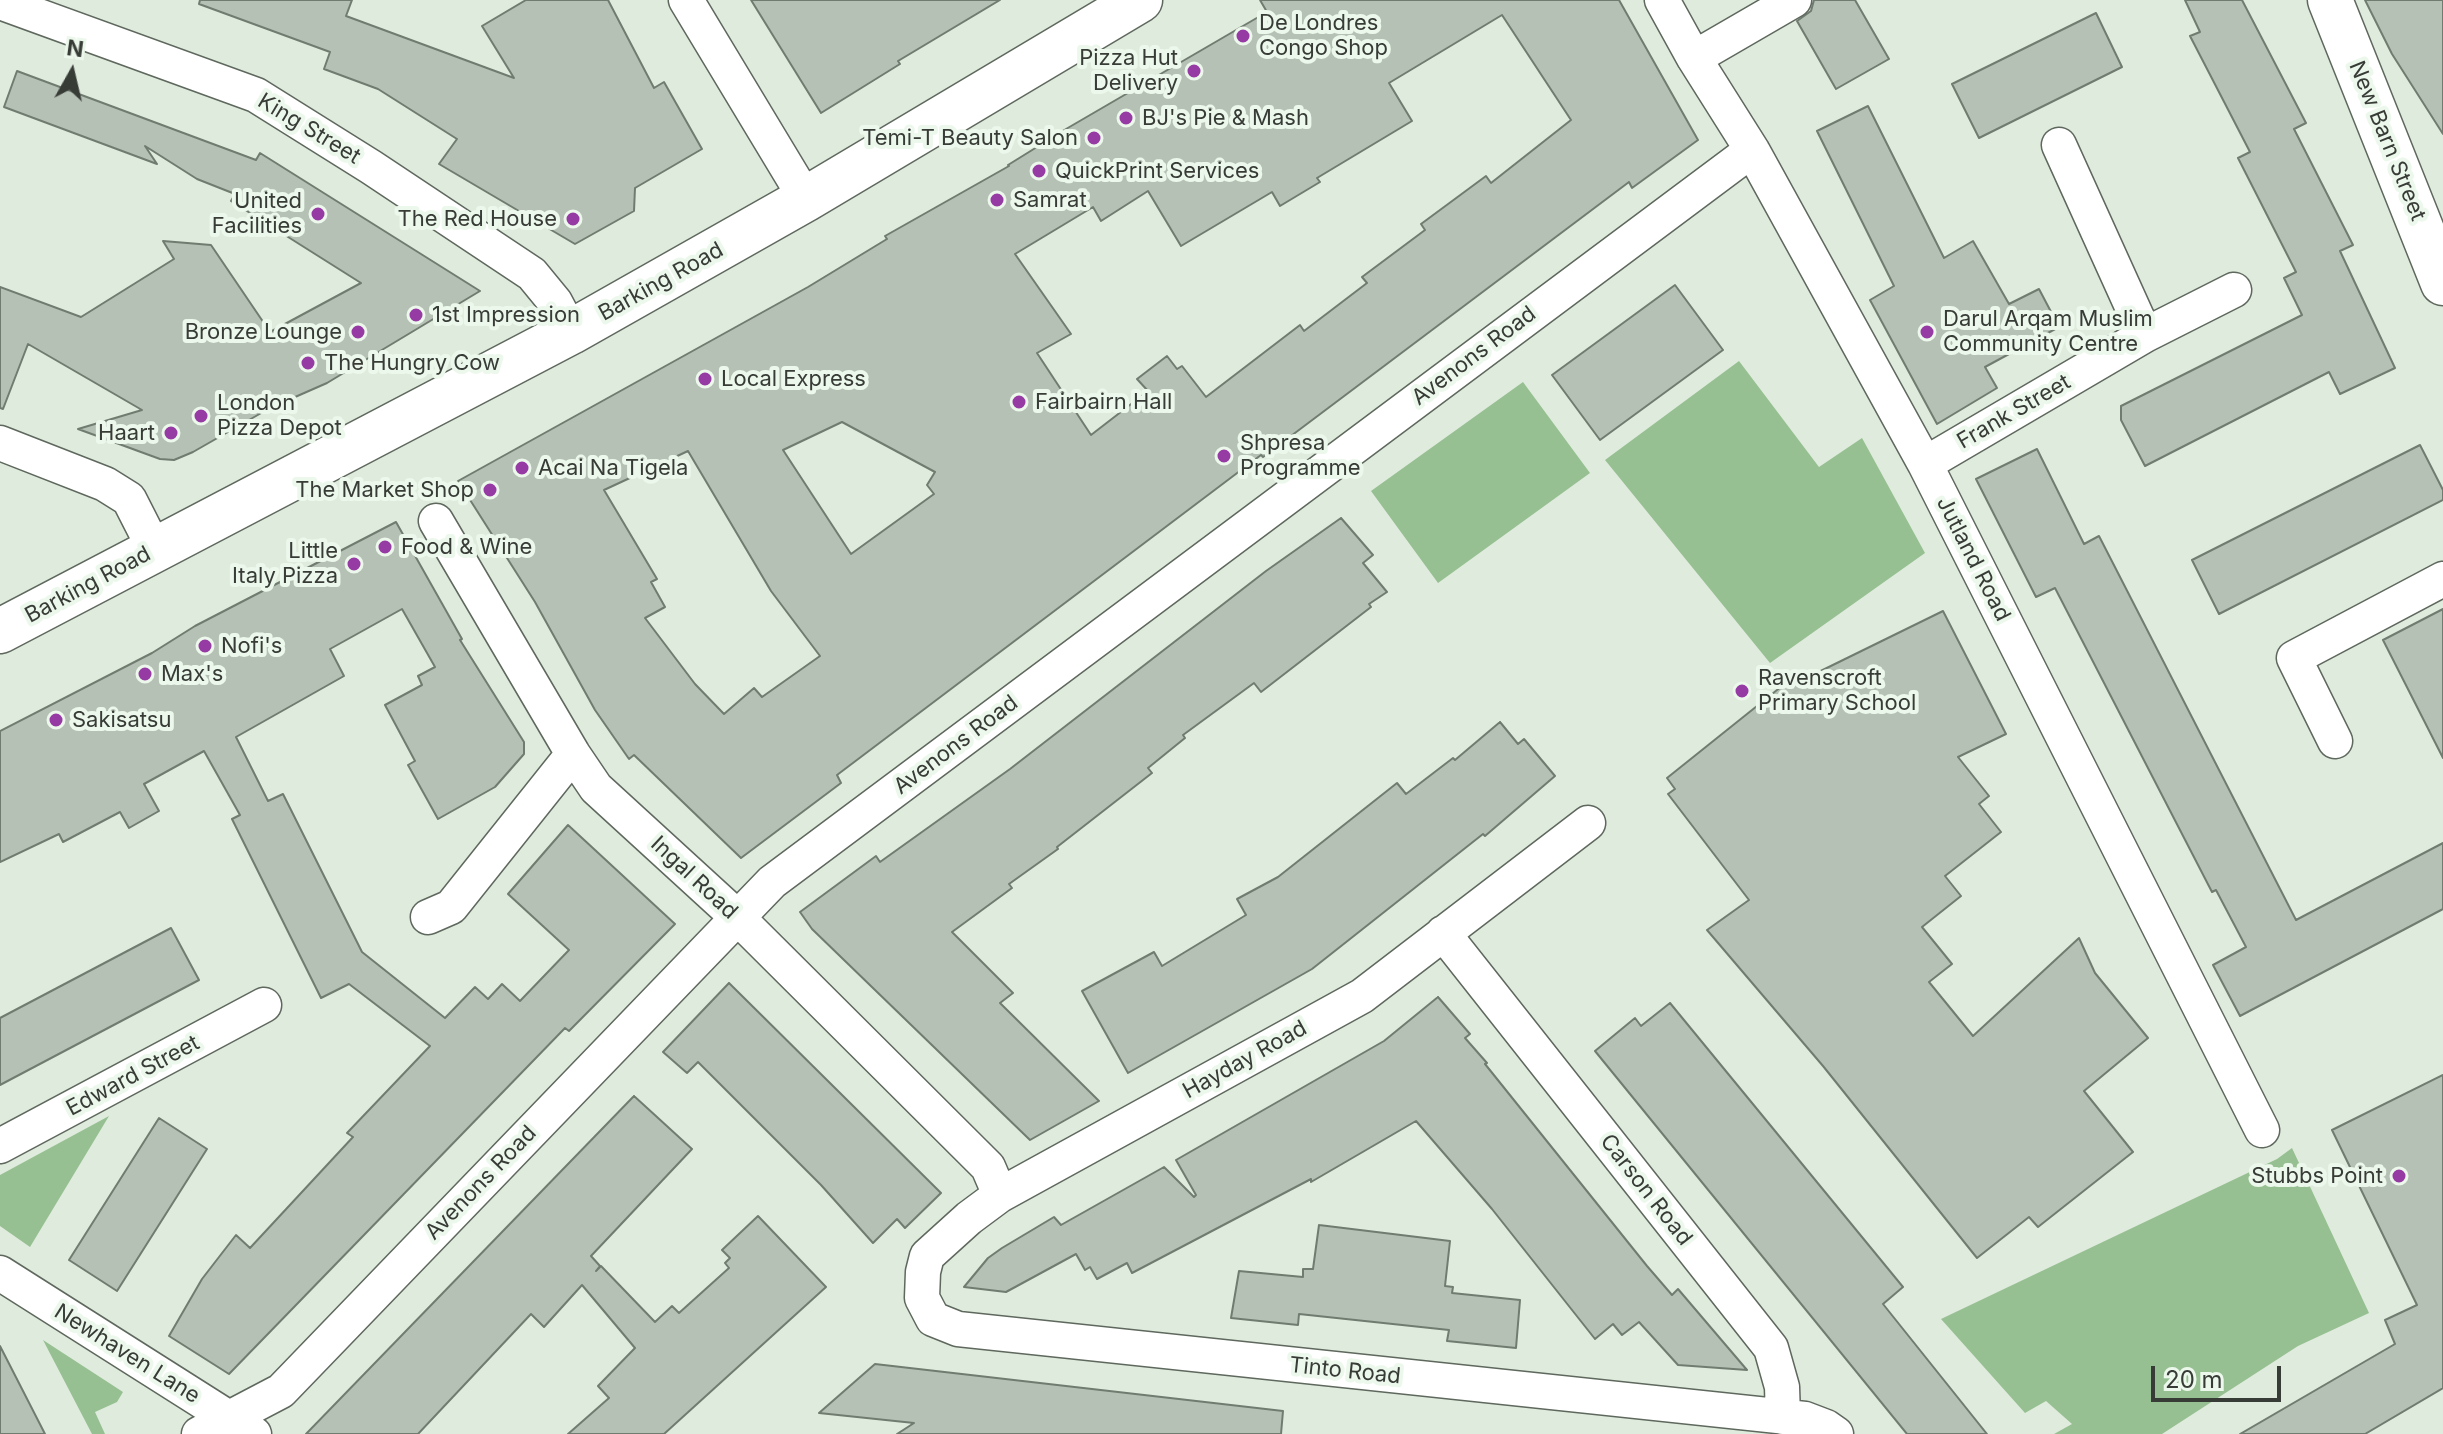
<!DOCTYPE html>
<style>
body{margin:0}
#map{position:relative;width:2443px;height:1434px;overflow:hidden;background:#dfebdd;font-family:Inter,sans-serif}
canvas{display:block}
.north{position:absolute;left:32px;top:32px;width:80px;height:80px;-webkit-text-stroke:6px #ecf8eb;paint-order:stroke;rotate:8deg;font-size:22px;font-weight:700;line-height:32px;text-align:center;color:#383c37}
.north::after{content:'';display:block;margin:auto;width:28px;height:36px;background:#383c37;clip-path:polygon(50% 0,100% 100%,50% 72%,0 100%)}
.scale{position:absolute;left:2151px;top:1366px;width:130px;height:36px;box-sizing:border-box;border:4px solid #383c37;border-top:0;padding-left:10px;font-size:24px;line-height:28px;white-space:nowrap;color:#383c37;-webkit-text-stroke:6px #ecf8eb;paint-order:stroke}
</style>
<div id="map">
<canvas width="2443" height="1434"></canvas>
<div class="north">N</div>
<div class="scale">20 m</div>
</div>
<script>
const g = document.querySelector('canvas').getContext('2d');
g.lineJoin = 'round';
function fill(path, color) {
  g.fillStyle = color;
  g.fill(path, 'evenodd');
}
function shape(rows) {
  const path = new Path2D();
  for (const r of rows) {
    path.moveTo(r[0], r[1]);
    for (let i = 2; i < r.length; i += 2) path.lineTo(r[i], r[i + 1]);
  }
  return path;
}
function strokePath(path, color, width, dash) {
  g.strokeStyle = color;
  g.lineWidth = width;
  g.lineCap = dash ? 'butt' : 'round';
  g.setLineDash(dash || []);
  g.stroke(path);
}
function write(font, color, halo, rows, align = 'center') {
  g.font = font + ' Inter,sans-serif';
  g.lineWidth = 8;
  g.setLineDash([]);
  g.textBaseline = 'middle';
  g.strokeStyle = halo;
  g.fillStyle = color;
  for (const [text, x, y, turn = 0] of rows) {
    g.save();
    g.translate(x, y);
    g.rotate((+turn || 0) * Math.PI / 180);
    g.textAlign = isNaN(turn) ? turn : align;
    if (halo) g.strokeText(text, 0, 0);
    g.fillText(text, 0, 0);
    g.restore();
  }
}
fill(shape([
 [1739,361,1819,467,1862,438,1925,553,1770,663,1605,460],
 [1523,382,1590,473,1438,583,1371,491],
 [109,1116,30,1247,0,1226,0,1175],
 [2292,1148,2369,1313,2298,1346,2162,1434,2054,1434,2072,1424,2046,1401,2025,1413,1941,1319,2277,1159],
 [43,1340,123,1392,117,1402,95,1412,105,1434,92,1434]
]), '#97c092');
const building = shape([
 [200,0,352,0,346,16,514,78,482,26,526,0,608,0,654,88,664,82,702,149,635,188,634,211,575,244,439,164,457,139,378,89,324,69,330,52,199,4,200,0],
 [751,0,1000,0,898,61,900,64,821,113,751,0],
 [1260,0,1619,0,1698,140,1632,188,1629,182,1263,457,1261,455,837,775,841,783,741,858,634,755,629,759,595,710,535,602,458,481,808,287,887,239,885,236,1009,166,1008,165,1066,129,1267,12,1260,0],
 [1502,15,1571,120,1491,183,1486,176,1421,224,1425,230,1362,277,1367,283,1304,331,1300,325,1206,397,1182,366,1177,369,1167,356,1137,379,1148,391,1091,435,1037,353,1071,334,1015,254,1093,207,1101,221,1148,191,1181,246,1272,192,1280,206,1320,182,1317,178,1412,121,1389,83,1502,15],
 [842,422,935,472,927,485,934,494,851,554,783,450,842,422],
 [688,451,771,591,820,656,762,697,754,688,724,714,695,684,645,618,665,607,651,582,657,579,604,490,688,451],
 [1814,0,1855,0,1889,59,1836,89,1797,21,1811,11,1814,0],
 [2185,0,2242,0,2306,123,2294,129,2353,245,2340,251,2395,368,2340,394,2329,372,2145,466,2121,420,2121,406,2302,315,2284,278,2296,272,2238,158,2250,152,2190,36,2200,32,2185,0],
 [2365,0,2443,0,2443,134,2392,54,2365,0],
 [2096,13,2122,67,1979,138,1952,84,2096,13],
 [17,71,256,160,260,153,480,291,327,383,270,408,193,452,174,460,160,459,78,429,142,410,28,344,3,409,0,408,0,287,81,317,174,259,163,241,211,245,270,332,361,283,231,201,235,194,197,179,145,146,157,164,4,107,17,71],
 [1868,106,1944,258,1973,241,2009,304,2039,289,2059,327,1985,367,1997,388,1937,424,1870,300,1894,286,1817,131,1868,106],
 [1675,285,1723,350,1600,440,1552,375,1675,285],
 [2420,445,2443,490,2443,500,2219,614,2192,560,2420,445],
 [2037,449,2084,544,2099,536,2296,920,2443,843,2443,909,2240,1016,2213,965,2246,947,2216,890,2212,892,2055,588,2036,597,1976,479,2037,449],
 [1341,518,1373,555,1363,563,1387,592,1369,604,1371,607,1261,692,1254,683,1183,735,1185,738,1148,768,1152,773,1057,847,1058,849,1009,884,1012,888,952,932,1013,993,1000,1003,1099,1101,1030,1140,812,929,800,912,876,856,880,862,1010,769,1266,571,1341,518],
 [396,522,462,639,460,640,524,742,524,754,495,787,438,819,408,765,415,761,385,705,422,685,418,676,435,667,402,609,330,649,344,676,236,737,268,801,283,794,362,952,445,1018,475,987,488,999,502,984,520,1001,569,950,508,894,568,825,675,924,569,1031,565,1028,229,1374,169,1336,202,1279,236,1235,250,1248,353,1137,347,1133,430,1046,349,984,321,998,232,819,240,815,204,751,144,784,159,811,129,828,120,812,63,842,59,834,0,862,0,731,152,653,195,626,396,522],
 [2443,609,2443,758,2383,640,2443,609],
 [1943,611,2006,734,1958,757,1989,796,1979,804,2001,832,1945,876,1961,896,1922,927,1952,964,1929,982,1973,1036,2079,938,2095,973,2148,1038,2084,1091,2133,1152,2038,1227,2029,1217,1977,1258,1823,1066,1707,930,1749,900,1668,794,1675,789,1667,778,1787,682,1790,686,1943,611],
 [1500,722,1518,744,1524,739,1555,776,1485,836,1483,834,1312,969,1128,1073,1082,991,1154,952,1162,966,1246,915,1237,899,1278,877,1397,783,1406,794,1453,758,1455,760,1500,722],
 [171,928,199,980,0,1085,0,1018,171,928],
 [729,983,941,1193,905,1228,897,1219,873,1243,821,1185,698,1062,687,1073,663,1052,729,983],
 [1438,997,1470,1034,1465,1038,1487,1063,1485,1064,1647,1266,1672,1295,1678,1289,1747,1370,1678,1365,1639,1322,1622,1335,1613,1324,1595,1339,1492,1209,1416,1121,1311,1182,1311,1179,1132,1273,1127,1263,1097,1279,1090,1267,1085,1270,1076,1254,1006,1292,964,1287,988,1258,1002,1248,1054,1217,1061,1225,1164,1167,1194,1197,1196,1195,1176,1160,1384,1041,1438,997],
 [1670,1003,1903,1287,1883,1304,1987,1434,1907,1434,1595,1051,1635,1018,1641,1026,1670,1003],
 [2443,1075,2443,1388,2365,1434,2240,1434,2395,1344,2385,1320,2417,1305,2332,1130,2443,1075],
 [634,1096,692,1149,591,1256,600,1266,596,1271,601,1266,655,1322,672,1306,679,1313,729,1268,725,1263,730,1258,722,1250,758,1216,826,1287,664,1434,568,1434,609,1398,598,1386,635,1348,582,1285,544,1327,531,1314,418,1434,306,1434,634,1096],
 [159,1118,207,1149,117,1291,69,1260,159,1118],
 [1319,1225,1450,1241,1445,1286,1453,1287,1452,1293,1520,1300,1516,1348,1447,1341,1449,1330,1299,1314,1298,1325,1231,1318,1239,1271,1303,1277,1303,1269,1313,1269,1319,1225],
 [0,1346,45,1434,0,1434,0,1346],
 [875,1364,1283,1411,1281,1434,897,1434,914,1423,819,1413,875,1364]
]);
fill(building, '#b6c1b5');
strokePath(building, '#717c70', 2);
const street = shape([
 [686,0,806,199],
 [1662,0,1694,58,1752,150,1925,464,2262,1130],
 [0,2,256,95,371,167,532,274,555,302,571,332],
 [1694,58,1794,0],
 [2059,145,2145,335],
 [0,443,105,484,129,499,155,550],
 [1925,464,2145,335,2234,290],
 [436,521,573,754,596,788,737,917,988,1167,1000,1195],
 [2335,741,2294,658,2443,579],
 [1588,823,1362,996,1000,1195,969,1218,927,1256,923,1272,922,1298,933,1319,958,1329,1805,1419,1826,1427,1836,1434],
 [428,917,451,907,573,754],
 [1443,933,1771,1348,1782,1387,1783,1417],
 [0,1146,264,1005],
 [0,1273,254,1434],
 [199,1434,281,1391,772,882,1752,150]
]);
const secondary = shape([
 [2330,0,2443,283]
]);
const primary = shape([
 [0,631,571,332,806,199,1140,0]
]);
strokePath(street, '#5e685d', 37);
strokePath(secondary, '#5e685d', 47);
strokePath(primary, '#5e685d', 47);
strokePath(street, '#fff', 34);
strokePath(secondary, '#fff', 44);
strokePath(primary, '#fff', 44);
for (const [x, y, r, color] of [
 [1243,36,8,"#963aa4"],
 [1194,71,8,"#963aa4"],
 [1126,118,8,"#963aa4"],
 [1094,138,8,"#963aa4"],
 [1039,171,8,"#963aa4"],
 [997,200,8,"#963aa4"],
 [318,214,8,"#963aa4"],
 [573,219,8,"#963aa4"],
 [416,315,8,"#963aa4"],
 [358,332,8,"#963aa4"],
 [1927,332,8,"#963aa4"],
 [308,363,8,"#963aa4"],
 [705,379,8,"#963aa4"],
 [1019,402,8,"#963aa4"],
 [201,416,8,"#963aa4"],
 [171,433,8,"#963aa4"],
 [1224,456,8,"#963aa4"],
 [522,468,8,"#963aa4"],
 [490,490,8,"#963aa4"],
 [385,547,8,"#963aa4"],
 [354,564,8,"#963aa4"],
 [205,646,8,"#963aa4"],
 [145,674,8,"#963aa4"],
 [1742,691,8,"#963aa4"],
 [56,720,8,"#963aa4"],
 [2399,1176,8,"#963aa4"]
]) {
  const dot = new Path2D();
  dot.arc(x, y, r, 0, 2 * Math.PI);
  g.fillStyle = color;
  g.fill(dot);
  strokePath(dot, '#ecf8eb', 3);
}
write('22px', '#383c37', '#ecf8eb', [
 ["De Londres",1259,23],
 ["Congo Shop",1259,48],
 ["Pizza Hut",1178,58,"right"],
 ["Delivery",1178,83,"right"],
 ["BJ's Pie & Mash",1142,118],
 ["Temi-T Beauty Salon",1078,138,"right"],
 ["QuickPrint Services",1055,171],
 ["Samrat",1013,200],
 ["United",302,201,"right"],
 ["Facilities",302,226,"right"],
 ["The Red House",557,219,"right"],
 ["1st Impression",432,315],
 ["Darul Arqam Muslim",1943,319],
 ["Community Centre",1943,344],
 ["Bronze Lounge",342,332,"right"],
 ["The Hungry Cow",324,363],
 ["Local Express",721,379],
 ["Fairbairn Hall",1035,402],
 ["London",217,403],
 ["Pizza Depot",217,428],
 ["Haart",155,433,"right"],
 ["Shpresa",1240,443],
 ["Programme",1240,468],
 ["Acai Na Tigela",538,468],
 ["The Market Shop",474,490,"right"],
 ["Food & Wine",401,547],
 ["Little",338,551,"right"],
 ["Italy Pizza",338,576,"right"],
 ["Nofi's",221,646],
 ["Max's",161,674],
 ["Ravenscroft",1758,678],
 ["Primary School",1758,703],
 ["Sakisatsu",72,720],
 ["Stubbs Point",2383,1176,"right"]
], 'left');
write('22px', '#383c37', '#ecf8eb', [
 ["King Street",309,129,31],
 ["New Barn Street",2387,141,68],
 ["Barking Road",661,282,-29],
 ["Avenons Road",1474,356,-37],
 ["Frank Street",2014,412,-30],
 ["Jutland Road",1973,559,63],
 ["Barking Road",88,585,-28],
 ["Avenons Road",956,745,-37],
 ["Ingal Road",694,878,43],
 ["Hayday Road",1245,1060,-29],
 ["Edward Street",133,1076,-28],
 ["Avenons Road",481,1183,-46],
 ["Carson Road",1646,1190,52],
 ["Newhaven Lane",127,1354,32],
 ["Tinto Road",1345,1371,6]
]);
</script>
